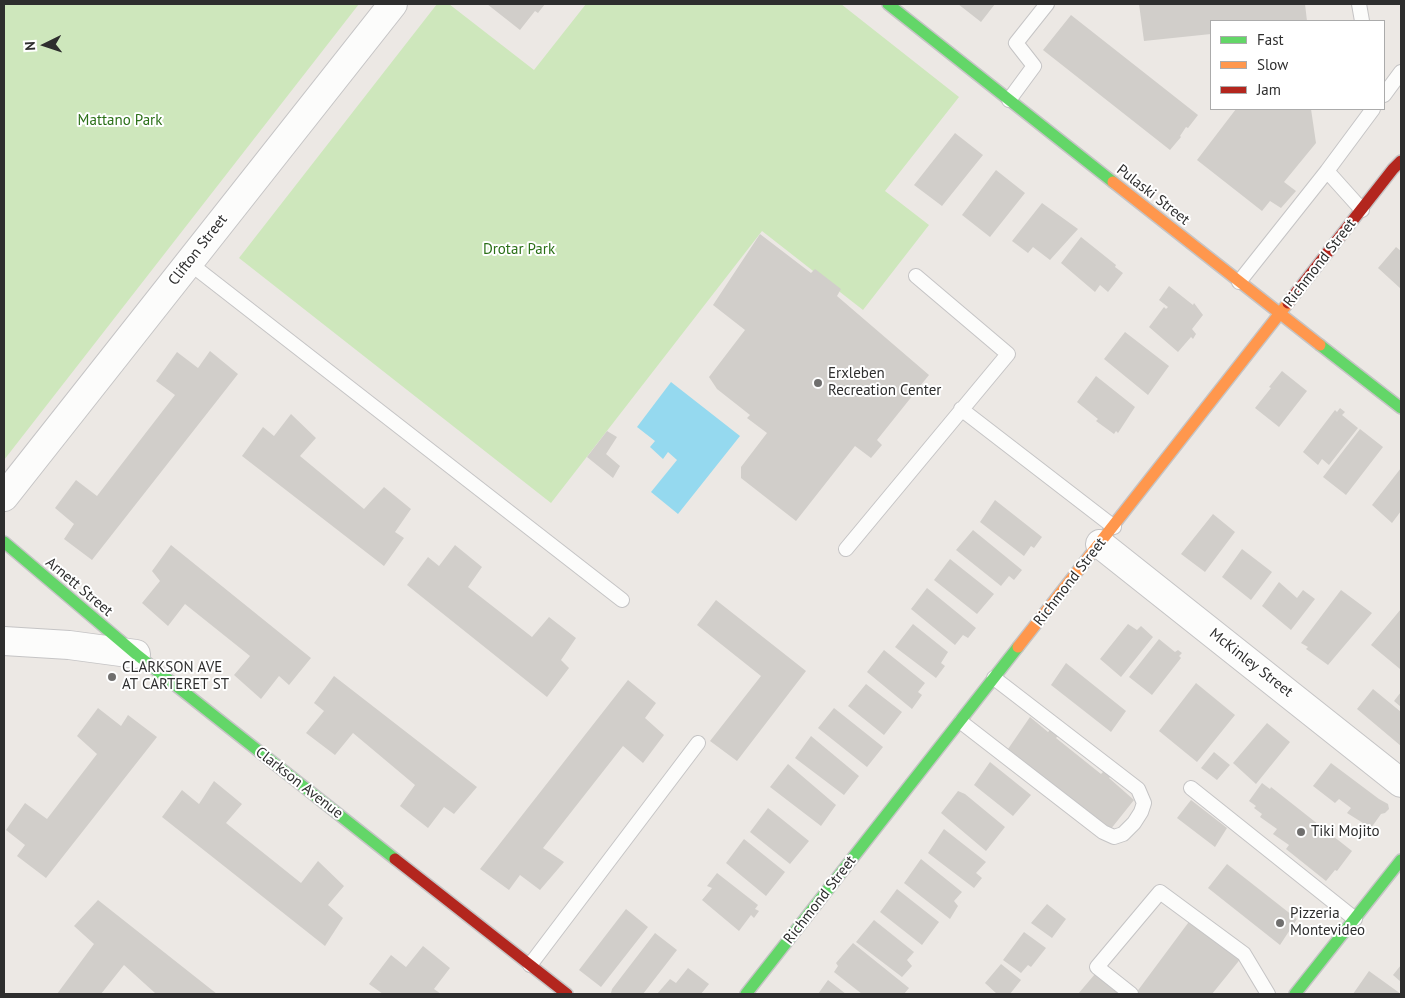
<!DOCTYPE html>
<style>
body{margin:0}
#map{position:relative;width:1405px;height:998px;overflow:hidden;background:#ece8e4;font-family:"PT Sans",sans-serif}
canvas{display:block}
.frame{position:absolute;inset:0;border:5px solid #2e2e2e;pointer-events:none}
.legend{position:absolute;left:1210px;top:20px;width:175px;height:90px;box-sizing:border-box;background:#fff;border:1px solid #ababab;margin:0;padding:6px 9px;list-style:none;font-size:15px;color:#2e2e2e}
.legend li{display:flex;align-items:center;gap:10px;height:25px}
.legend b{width:25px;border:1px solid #ababab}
.north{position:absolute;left:20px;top:20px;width:50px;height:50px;-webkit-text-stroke:4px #fff;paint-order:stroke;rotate:266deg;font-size:14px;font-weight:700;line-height:20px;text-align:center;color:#2e2e2e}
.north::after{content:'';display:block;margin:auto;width:18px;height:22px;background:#2e2e2e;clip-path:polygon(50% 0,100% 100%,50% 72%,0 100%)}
</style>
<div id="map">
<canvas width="1405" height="998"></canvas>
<div class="frame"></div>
<ul class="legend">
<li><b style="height:6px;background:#63d668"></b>Fast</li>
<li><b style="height:6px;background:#ff974d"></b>Slow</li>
<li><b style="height:6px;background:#b3261e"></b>Jam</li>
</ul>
<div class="north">N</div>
</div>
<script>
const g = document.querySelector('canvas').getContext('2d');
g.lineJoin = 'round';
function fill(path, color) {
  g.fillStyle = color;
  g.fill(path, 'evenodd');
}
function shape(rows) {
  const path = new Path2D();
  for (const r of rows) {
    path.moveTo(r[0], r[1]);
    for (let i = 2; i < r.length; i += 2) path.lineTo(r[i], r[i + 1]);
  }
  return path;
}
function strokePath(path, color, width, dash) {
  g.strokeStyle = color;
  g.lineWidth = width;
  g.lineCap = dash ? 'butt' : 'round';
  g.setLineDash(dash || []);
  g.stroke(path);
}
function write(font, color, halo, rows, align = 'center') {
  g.font = font + ' "PT Sans",sans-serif';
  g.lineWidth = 4;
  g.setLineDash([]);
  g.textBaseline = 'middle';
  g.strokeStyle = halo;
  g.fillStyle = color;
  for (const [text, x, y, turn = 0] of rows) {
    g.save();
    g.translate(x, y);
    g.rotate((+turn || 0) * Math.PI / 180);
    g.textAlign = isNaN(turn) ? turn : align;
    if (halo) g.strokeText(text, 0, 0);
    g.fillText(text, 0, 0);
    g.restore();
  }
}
fill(shape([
 [4,4,359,4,4,460],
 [437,4,449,4,534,70,586,4,841,4,959,97,885,191,929,225,863,310,762,231,551,503,239,258]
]), '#cee7bc');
fill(shape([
 [671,382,740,436,678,514,651,492,677,460,668,452,663,459,650,447,655,441,637,427]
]), '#95d9ef');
fill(shape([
 [487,4,545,4,538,13,535,11,520,30],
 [958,4,995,4,981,22],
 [1139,4,1305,4,1307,21,1211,21,1211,34,1144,41],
 [1071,15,1198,115,1188,128,1186,127,1180,136,1181,137,1170,150,1043,50],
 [1236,109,1311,109,1316,143,1284,182,1296,191,1281,208,1270,201,1262,211,1197,160],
 [955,133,983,155,942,206,914,185],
 [996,170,1025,193,990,237,962,215],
 [1042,203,1078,229,1050,260,1033,247,1028,253,1012,241],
 [760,234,811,273,815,269,841,289,837,296,929,375,877,440,882,445,871,458,855,446,796,521,741,478,741,467,767,433,747,418,750,415,717,389,709,377,745,330,713,305],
 [1081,237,1116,265,1115,267,1123,273,1108,292,1100,285,1095,292,1061,263],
 [1396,247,1401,251,1401,289,1378,268],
 [1169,286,1193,305,1194,303,1203,315,1192,329,1196,334,1193,339,1191,337,1178,352,1149,327,1164,307,1166,309,1168,307,1159,300],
 [1125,332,1169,366,1148,395,1104,359],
 [210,351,238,374,92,560,64,539,74,524,55,508,76,480,97,496,175,395,156,381,177,352,198,368],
 [1282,371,1307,391,1279,427,1255,408,1271,388,1269,387],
 [1096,376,1135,407,1118,433,1116,431,1114,434,1096,421,1098,419,1077,402],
 [1340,408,1345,412,1342,415,1358,428,1329,465,1322,459,1318,465,1303,452,1335,410,1337,412],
 [291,414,316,438,300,456,364,509,384,487,411,509,395,532,404,538,384,566,242,456,263,427,274,436],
 [1360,429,1383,447,1346,495,1323,477],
 [607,431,617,437,606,454,620,466,613,478,587,457],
 [1401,468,1401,511,1392,523,1372,505],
 [995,500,1042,537,1034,548,1031,546,1024,556,980,522],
 [1213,514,1235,532,1205,572,1181,554],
 [973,530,1022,570,1014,580,1009,576,1001,586,956,550],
 [171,545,311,658,289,685,279,676,261,699,234,675,250,656,185,604,168,626,142,603,160,581,152,571],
 [455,545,482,567,468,587,532,637,549,617,576,638,561,660,569,668,547,697,407,585,428,557,439,566],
 [1242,549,1272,572,1251,600,1222,577],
 [950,559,994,594,977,614,934,580],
 [1279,582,1297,598,1303,590,1315,599,1291,630,1262,606],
 [927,588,976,628,968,638,963,635,955,645,911,609],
 [1341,590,1372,613,1328,665,1306,649,1308,647,1301,643],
 [716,600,806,671,737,761,710,741,761,676,697,625],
 [1401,609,1401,668,1400,669,1371,645],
 [913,624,948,652,941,663,945,666,936,678,895,647],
 [1128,624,1137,630,1141,626,1153,637,1121,677,1100,659],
 [1159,639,1175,652,1178,650,1182,653,1179,656,1181,658,1152,695,1129,677],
 [884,650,925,683,918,692,922,695,912,709,867,672],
 [1066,663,1126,711,1111,732,1051,685],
 [334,676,477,787,454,814,444,807,428,828,400,806,415,785,353,733,335,755,306,733,324,711,314,703],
 [628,680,656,703,645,718,664,735,643,763,623,746,543,848,564,862,540,890,520,875,509,890,480,869],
 [1196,683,1235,715,1197,762,1159,731],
 [866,684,902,712,884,735,848,706],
 [1373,689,1401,712,1401,746,1357,709],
 [1401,692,1401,707,1394,701],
 [98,708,121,726,128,715,157,737,46,878,17,856,25,845,6,830,25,803,47,819,97,754,77,736],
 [834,708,883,747,867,767,818,728],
 [1030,717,1048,732,1051,729,1058,736,1056,738,1101,774,1104,771,1110,777,1109,778,1134,800,1110,830,1008,749],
 [1267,723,1290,742,1256,784,1233,763],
 [811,736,859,776,844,795,795,758],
 [1214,752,1230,765,1217,780,1201,768],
 [990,762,1031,795,1013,816,974,785],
 [1331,763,1379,799,1388,804,1389,809,1385,813,1381,814,1371,828,1347,813,1351,808,1339,799,1335,803,1313,786],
 [788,764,836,805,821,826,770,787],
 [214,781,242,804,226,823,301,883,318,861,344,886,328,905,343,918,325,946,162,817,182,790,199,804],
 [1262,783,1270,789,1271,787,1352,851,1337,871,1335,870,1326,881,1286,849,1289,845,1273,834,1277,829,1260,817,1262,814,1254,808,1256,806,1249,801],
 [958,791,965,794,1005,827,986,851,941,813],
 [1191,800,1227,828,1215,847,1177,818],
 [768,808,809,841,790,864,750,832],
 [944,829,986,862,976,873,982,878,974,888,928,853],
 [744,839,785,872,766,896,726,863],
 [921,859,962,892,954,901,958,906,950,919,904,883],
 [1227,864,1297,919,1280,945,1208,888],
 [717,873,758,905,755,909,759,911,754,918,751,915,739,931,702,900,712,888,707,886],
 [897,889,939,922,922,945,880,912],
 [98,900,217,994,154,994,155,993,124,965,101,994,57,994,94,944,74,926],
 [1047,904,1066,919,1052,938,1031,923],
 [626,909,648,927,601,987,579,970],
 [1191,919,1242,957,1212,994,1137,994,1136,993],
 [874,920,914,952,907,960,912,966,902,977,856,942],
 [1024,932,1046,948,1031,967,1028,965,1021,973,1003,960],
 [655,933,677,950,643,994,613,994,611,993,612,989],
 [853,943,909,988,904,994,862,994,834,972,838,966,836,963],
 [423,946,450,968,434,989,441,994,383,994,369,984,391,955,406,967],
 [1001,964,1021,980,1010,994,997,994,985,983],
 [1401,965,1401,982,1393,975],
 [688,968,709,984,701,994,657,994,670,979,676,983],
 [1369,971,1401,994,1353,994],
 [1095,974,1121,994,1078,994],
 [828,980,846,994,818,994]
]), '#d1ceca');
const lane = shape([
 [1359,4,1362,21],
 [1384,95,1401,72],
 [1009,100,1034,66,1016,43,1047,4],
 [1327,171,1362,210],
 [188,262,622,600],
 [1239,282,1327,171,1373,109],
 [961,409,1114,527],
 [846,549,1008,354,916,276],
 [961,722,1103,832,1114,837,1123,834,1134,823,1141,812,1144,803,1138,789,994,678],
 [1191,788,1355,919],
 [530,965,698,743],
 [1131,994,1097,967,1160,892,1244,954,1268,994]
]);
const street = shape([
 [4,497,393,4],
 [1100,544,1401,783],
 [4,641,69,645,136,654]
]);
const fast = shape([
 [888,4,1113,182],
 [1320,345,1401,408],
 [4,542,136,654,395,859],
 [746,994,1018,647],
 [1295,994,1401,860]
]);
const slow = shape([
 [1113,182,1320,345],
 [1018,647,1288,303]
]);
const jam = shape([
 [1288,303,1393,169,1401,161],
 [395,859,567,994]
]);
strokePath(lane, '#c5c4c5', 16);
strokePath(street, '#c5c4c5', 30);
strokePath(fast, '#c5c4c5', 14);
strokePath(slow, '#c5c4c5', 14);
strokePath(jam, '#c5c4c5', 14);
strokePath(lane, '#fcfcfb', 14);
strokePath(street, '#fcfcfb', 28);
strokePath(fast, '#63d668', 11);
strokePath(slow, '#ff974d', 11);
strokePath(jam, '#b3261e', 11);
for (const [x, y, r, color] of [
 [818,383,5,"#706f6e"],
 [112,677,5,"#706f6e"],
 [1301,832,5,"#706f6e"],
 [1280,923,5,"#706f6e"]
]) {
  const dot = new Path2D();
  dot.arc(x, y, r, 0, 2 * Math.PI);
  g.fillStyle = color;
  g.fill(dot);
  strokePath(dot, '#fff', 2);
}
write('15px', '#2b7018', '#fff', [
 ["Mattano Park",120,121],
 ["Drotar Park",519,250]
]);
write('15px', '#2e2e2e', '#fff', [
 ["Pulaski Street",1153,195,38],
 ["Clifton Street",198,250,-52],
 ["Richmond Street",1320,263,-52],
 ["Richmond Street",1070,582,-52],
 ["Arnett Street",79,587,40],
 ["McKinley Street",1251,663,38],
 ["Clarkson Avenue",299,783,38],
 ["Richmond Street",820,900,-52]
]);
write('15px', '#2e2e2e', '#fff', [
 ["Erxleben",828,374],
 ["Recreation Center",828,391],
 ["CLARKSON AVE",122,668],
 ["AT CARTERET ST",122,685],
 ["Tiki Mojito",1311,832],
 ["Pizzeria",1290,914],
 ["Montevideo",1290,931]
], 'left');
</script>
